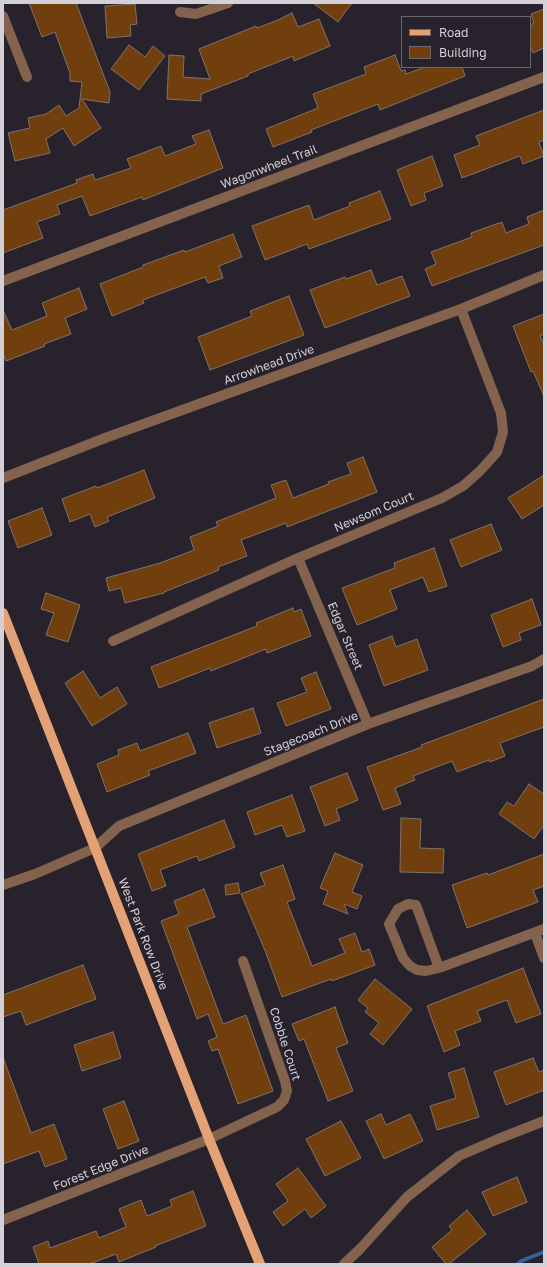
<!DOCTYPE html>
<style>
body{margin:0}
#map{position:relative;width:547px;height:1267px;overflow:hidden;background:#28222c;font-family:"Golos Text",sans-serif}
canvas{display:block}
.frame{position:absolute;inset:0;border:4px solid #d4d0d7;pointer-events:none}
.legend{position:absolute;left:401px;top:16px;width:130px;height:52px;box-sizing:border-box;background:#28222c;border:1px solid #6d6870;margin:0;padding:5px 7px;list-style:none;font-size:12px;color:#d4d0d7}
.legend li{display:flex;align-items:center;gap:8px;height:20px}
.legend b{width:20px;border:1px solid #6d6870}
</style>
<div id="map">
<canvas width="547" height="1267"></canvas>
<div class="frame"></div>
<ul class="legend">
<li><b style="height:5px;background:#e3a175"></b>Road</li>
<li><b style="height:11px;background:#713e0e"></b>Building</li>
</ul>
</div>
<script>
const g = document.querySelector('canvas').getContext('2d');
g.lineJoin = 'round';
function shape(rows) {
  const path = new Path2D();
  for (const r of rows) {
    path.moveTo(r[0], r[1]);
    for (let i = 2; i < r.length; i += 2) path.lineTo(r[i], r[i + 1]);
  }
  return path;
}
function strokePath(path, color, width, dash) {
  g.strokeStyle = color;
  g.lineWidth = width;
  g.lineCap = dash ? 'butt' : 'round';
  g.setLineDash(dash || []);
  g.stroke(path);
}
function fill(path, color) {
  g.fillStyle = color;
  g.fill(path, 'evenodd');
}
function write(font, color, halo, rows, align = 'center') {
  g.font = font + ' "Golos Text",sans-serif';
  g.lineWidth = 3;
  g.setLineDash([]);
  g.textBaseline = 'middle';
  g.strokeStyle = halo;
  g.fillStyle = color;
  for (const [text, x, y, turn = 0] of rows) {
    g.save();
    g.translate(x, y);
    g.rotate((+turn || 0) * Math.PI / 180);
    g.textAlign = isNaN(turn) ? turn : align;
    if (halo) g.strokeText(text, 0, 0);
    g.fillText(text, 0, 0);
    g.restore();
  }
}
strokePath(shape([
 [518,1264,521,1261,544,1252]
]), '#3a5ea0', 4);
const building = shape([
 [29,3,76,3,110,92,109,103,82,99,101,128,74,146,63,128,46,139,50,153,15,161,8,133,30,128,28,118,46,114,59,105,66,116,79,108,82,82,70,81,70,73,55,32,42,37,29,3],
 [313,3,352,3,338,22,313,3],
 [135,4,137,24,130,25,131,36,107,38,105,6,135,4],
 [544,9,544,48,533,53,530,46,530,25,534,23,531,14,544,9],
 [292,13,298,27,319,19,330,46,294,61,293,56,248,74,248,76,201,94,201,101,167,99,169,55,184,56,183,77,210,79,199,49,256,26,257,28,278,20,292,13],
 [129,45,145,57,153,46,165,56,139,90,111,69,129,45],
 [395,55,401,71,405,70,406,74,425,67,462,67,465,76,380,110,378,104,311,130,312,132,273,147,266,129,318,108,313,94,366,74,364,67,395,55],
 [544,110,544,140,539,142,544,156,523,164,520,156,462,178,454,155,480,145,476,136,544,110],
 [209,130,223,168,143,200,142,197,90,216,82,196,57,205,60,214,37,222,43,238,3,253,3,210,77,183,76,180,93,174,95,180,131,168,127,159,161,146,165,156,196,144,192,136,209,130],
 [432,156,443,186,424,193,426,200,411,206,397,170,432,156],
 [380,191,391,219,309,249,307,244,265,260,252,226,309,205,314,220,350,206,349,203,380,191],
 [544,210,544,245,432,286,425,269,436,264,431,252,472,237,471,233,502,222,506,233,529,224,527,217,544,210],
 [233,234,242,257,219,266,223,278,208,283,205,277,143,300,144,303,112,316,100,284,143,267,143,265,184,250,185,252,233,234],
 [371,270,377,285,402,276,410,296,325,328,310,290,345,277,346,279,371,270],
 [79,288,87,309,65,318,71,334,44,344,45,346,6,361,3,354,3,310,12,330,47,316,42,303,79,288],
 [289,296,304,335,210,370,198,337,252,316,250,311,289,296],
 [544,314,544,334,540,336,544,345,544,396,533,371,531,372,513,326,544,314],
 [363,457,377,492,287,527,286,523,241,540,247,556,218,567,219,570,164,592,164,593,125,603,121,588,109,591,106,578,160,563,194,550,190,537,218,526,216,522,276,498,271,485,286,480,293,498,329,484,328,482,351,474,347,463,363,457],
 [144,470,155,498,107,517,109,521,95,527,90,514,70,522,62,499,96,486,97,488,144,470],
 [544,475,544,505,522,519,508,498,544,475],
 [42,508,52,535,18,548,8,521,42,508],
 [491,524,502,550,461,567,450,540,491,524],
 [434,548,447,586,429,592,423,577,390,590,397,609,357,625,342,588,395,568,394,563,434,548],
 [46,593,80,605,68,642,46,635,54,613,41,609,46,593],
 [532,599,541,625,519,633,521,640,503,647,491,615,532,599],
 [293,608,294,612,301,609,311,636,267,653,266,649,211,671,210,668,159,688,151,667,257,626,256,623,293,608],
 [392,636,396,647,417,639,428,670,384,686,369,645,392,636],
 [83,671,100,698,117,687,127,704,92,726,65,683,83,671],
 [316,672,331,709,286,726,277,703,307,692,301,678,316,672],
 [544,699,544,727,500,743,505,756,490,762,489,760,457,772,452,761,413,776,415,780,395,788,401,804,383,810,367,767,422,747,421,745,544,699],
 [253,708,261,733,217,748,209,723,253,708],
 [188,733,196,753,148,771,150,775,107,792,97,764,119,755,118,750,137,743,140,751,188,733],
 [347,773,358,800,336,809,340,820,325,826,310,787,347,773],
 [529,784,544,794,544,825,534,839,499,814,507,802,514,806,529,784],
 [292,795,305,831,287,837,282,825,255,835,247,812,292,795],
 [401,818,421,819,420,848,444,849,443,873,400,872,401,818],
 [224,820,235,847,199,861,197,856,160,870,166,886,152,891,138,854,224,820],
 [335,853,363,865,352,892,362,896,357,909,344,904,348,914,323,904,328,891,320,888,335,853],
 [544,854,544,886,533,890,538,902,467,928,452,885,487,873,488,875,544,854],
 [283,865,295,899,287,902,312,966,345,953,339,939,355,933,362,952,369,949,375,965,332,981,331,979,282,997,266,953,241,894,265,885,260,873,283,865],
 [238,883,240,893,226,895,225,885,238,883],
 [204,889,215,917,187,927,223,1024,246,1015,273,1091,238,1104,218,1049,212,1051,208,1041,217,1037,208,1014,197,1019,161,921,179,914,174,901,204,889],
 [83,965,96,999,26,1025,21,1011,3,1017,3,995,83,965],
 [523,968,541,1014,516,1023,507,1000,477,1011,481,1021,455,1031,460,1045,444,1052,427,1006,523,968],
 [375,979,412,1009,383,1045,370,1034,379,1023,365,1012,368,1008,358,1000,375,979],
 [335,1007,348,1043,336,1048,353,1091,328,1101,304,1039,299,1041,292,1024,335,1007],
 [113,1032,121,1058,82,1071,74,1045,113,1032],
 [533,1058,539,1072,544,1070,544,1090,506,1105,494,1072,533,1058],
 [4,1060,31,1133,54,1124,67,1159,45,1167,39,1151,3,1164,3,1061,4,1060],
 [464,1068,479,1117,437,1130,430,1106,456,1098,448,1073,464,1068],
 [124,1101,139,1141,118,1149,103,1109,124,1101],
 [381,1114,386,1125,410,1114,423,1141,384,1159,366,1121,381,1114],
 [341,1121,361,1158,325,1176,306,1139,341,1121],
 [298,1168,326,1206,311,1218,305,1209,283,1226,273,1212,288,1201,276,1184,298,1168],
 [517,1177,527,1202,493,1216,482,1192,517,1177],
 [193,1191,206,1226,155,1246,156,1247,119,1262,116,1254,89,1264,39,1264,33,1247,48,1241,50,1248,96,1231,99,1238,126,1227,119,1209,141,1200,147,1216,172,1206,170,1200,193,1191],
 [467,1210,486,1234,449,1264,446,1264,432,1247,452,1230,449,1226,467,1210]
]);
fill(building, '#713e0e');
strokePath(building, '#80736a', 1);
strokePath(shape([
 [180,12,196,14,228,3],
 [3,16,27,77],
 [3,281,544,77],
 [3,478,105,438,461,309,544,275],
 [298,558,368,724],
 [113,641,298,558,442,498,463,486,480,471,497,452,503,432,501,413,461,309],
 [3,885,35,874,95,848,119,826,368,724,532,666,544,659],
 [535,933,544,958],
 [439,968,416,905,408,904,398,909,389,924,403,958,410,966,417,970,426,971,439,968,544,929],
 [3,1220,209,1139,277,1107,284,1100,287,1091,285,1081,243,961],
 [344,1264,360,1249,407,1197,459,1156,498,1139,544,1121]
]), '#83634e', 10);
strokePath(shape([
 [3,613,209,1139,260,1264]
]), '#e3a175', 10);
write('12px', '#d4d0d7', '#28222c', [
 ["Wagonwheel Trail",269,167,-21],
 ["Arrowhead Drive",269,365,-20],
 ["Newsom Court",374,512,-23],
 ["Edgar Street",345,636,67],
 ["Stagecoach Drive",311,734,-22],
 ["West Park Row Drive",143,934,69],
 ["Cobble Court",285,1044,72],
 ["Forest Edge Drive",101,1168,-22]
]);
</script>
